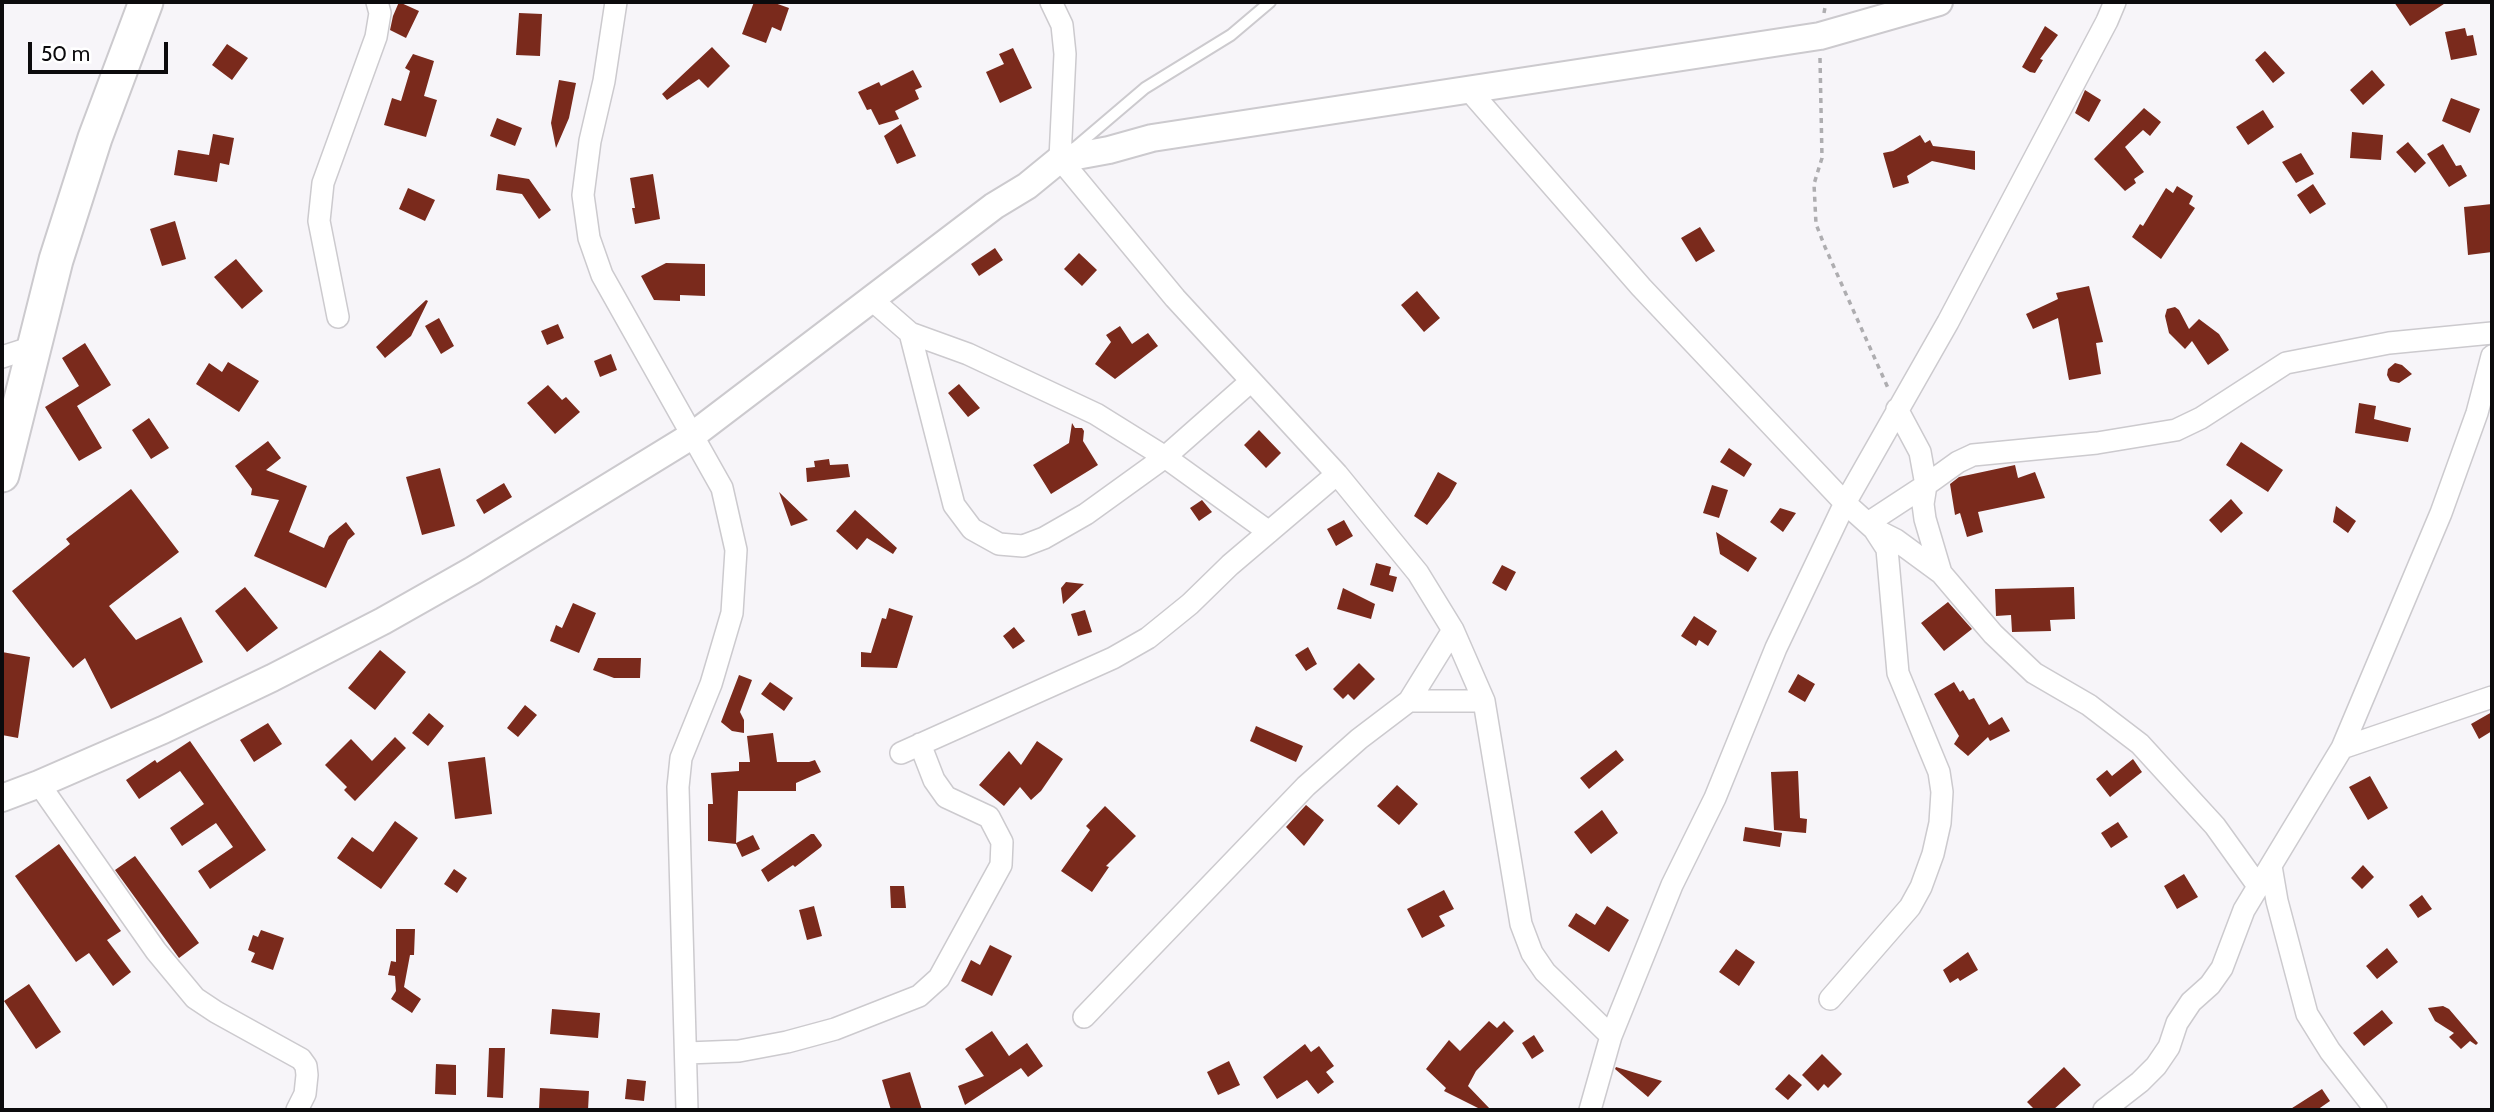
<!DOCTYPE html>
<style>
body{margin:0}
#map{position:relative;width:2494px;height:1112px;overflow:hidden;background:#f7f5f9;font-family:Cabin,sans-serif}
canvas{display:block}
.frame{position:absolute;inset:0;border:4px solid #0c0b0d;pointer-events:none}
.scale{position:absolute;left:28px;top:42px;width:140px;height:32px;box-sizing:border-box;border:4px solid #0c0b0d;border-top:0;padding-left:9px;font-size:21px;line-height:24px;white-space:nowrap;color:#0c0b0d;-webkit-text-stroke:5px #fff;paint-order:stroke}
</style>
<div id="map">
<canvas width="2494" height="1112"></canvas>
<div class="frame"></div>
<div class="scale">50 m</div>
</div>
<script>
const g = document.querySelector('canvas').getContext('2d');
g.lineJoin = 'round';
function fill(path, color) {
  g.fillStyle = color;
  g.fill(path, 'evenodd');
}
function shape(rows) {
  const path = new Path2D();
  for (const r of rows) {
    path.moveTo(r[0], r[1]);
    for (let i = 2; i < r.length; i += 2) path.lineTo(r[i], r[i + 1]);
  }
  return path;
}
function strokePath(path, color, width, dash) {
  g.strokeStyle = color;
  g.lineWidth = width;
  g.lineCap = dash ? 'butt' : 'round';
  g.setLineDash(dash || []);
  g.stroke(path);
}
fill(shape([
 [399,2,419,11,406,38,390,30,393,16],
 [754,2,772,2,789,8,781,31,772,27,766,43,742,34],
 [2394,2,2447,2,2410,26],
 [519,13,542,14,540,56,516,55],
 [2045,26,2058,35,2040,59,2043,60,2035,73,2030,72,2022,67],
 [2465,28,2467,36,2473,35,2477,55,2451,60,2445,32],
 [227,44,248,58,232,80,212,65],
 [712,47,730,66,708,88,699,79,667,100,662,94],
 [1013,48,1032,88,1000,103,986,72,1004,64,999,54],
 [2265,51,2285,73,2273,83,2255,60],
 [413,54,434,61,424,96,437,100,426,137,384,125,392,98,401,101,410,71,405,68],
 [913,70,922,87,915,90,919,99,895,111,899,119,879,125,871,109,867,110,858,92,879,82,881,86],
 [2372,70,2385,85,2363,105,2350,90],
 [559,80,576,83,569,118,556,148,551,123],
 [2085,90,2101,100,2089,122,2075,113],
 [2451,98,2480,109,2470,133,2442,121],
 [2144,108,2161,122,2150,136,2143,130,2125,147,2144,172,2134,179,2136,183,2125,191,2094,159],
 [2263,110,2274,127,2248,145,2236,127],
 [497,118,522,128,515,146,490,136],
 [901,124,916,156,897,164,884,136],
 [2352,132,2383,135,2381,160,2350,158],
 [213,134,234,138,229,165,220,163,217,182,174,175,178,150,209,155],
 [1920,135,1925,143,1930,140,1933,146,1975,151,1975,170,1932,161,1907,176,1909,183,1893,188,1883,153,1893,151],
 [2408,142,2426,163,2415,173,2396,152],
 [2443,144,2456,166,2461,165,2467,176,2449,187,2427,154],
 [2301,153,2314,174,2296,183,2282,162],
 [498,174,529,179,551,210,539,219,522,194,496,190],
 [653,174,660,219,635,224,632,208,635,208,630,178],
 [2313,184,2326,204,2310,214,2297,195],
 [2177,186,2193,196,2189,204,2195,208,2161,259,2132,237,2140,224,2143,226,2166,188,2173,193],
 [408,188,435,200,425,221,399,209],
 [2492,204,2492,252,2468,255,2464,207],
 [175,221,186,259,162,266,150,229],
 [1700,227,1715,251,1696,262,1681,238],
 [995,248,1003,260,979,276,971,264],
 [1079,253,1097,270,1082,286,1064,269],
 [236,259,263,291,242,309,214,277],
 [666,263,705,264,705,296,680,295,680,301,654,300,641,276],
 [2089,286,2103,342,2096,343,2101,374,2069,380,2058,318,2033,329,2026,314,2058,299,2056,293],
 [1417,291,1440,318,1424,332,1401,305],
 [426,300,428,301,411,336,385,358,376,347],
 [2175,307,2179,310,2189,329,2199,319,2219,334,2229,350,2208,365,2192,341,2185,349,2169,333,2165,316,2167,309],
 [439,318,454,346,441,354,425,326],
 [558,324,564,338,547,345,541,331],
 [1120,326,1132,344,1148,333,1158,346,1115,379,1095,364,1111,342,1106,335],
 [85,343,111,385,77,406,102,448,79,461,45,407,79,386,62,358],
 [611,354,617,370,600,377,594,361],
 [228,362,259,381,239,412,196,384,209,363,222,372],
 [2395,363,2402,365,2412,374,2399,383,2390,381,2387,375,2388,369],
 [959,384,980,408,968,417,948,393],
 [548,385,562,400,566,397,580,412,555,434,527,403],
 [2359,403,2376,406,2374,419,2411,428,2408,442,2355,433],
 [149,418,169,448,151,459,132,430],
 [1072,423,1075,428,1082,428,1084,431,1083,441,1098,465,1051,494,1033,465,1069,443],
 [1259,430,1281,453,1266,468,1244,445],
 [268,441,281,458,266,470,307,486,289,532,324,548,329,536,346,522,355,534,348,540,326,588,254,556,279,500,251,495,252,489,235,466],
 [2241,442,2283,470,2268,492,2226,465],
 [1729,448,1752,464,1744,477,1720,462],
 [829,459,830,465,848,464,850,477,807,482,806,468,815,467,814,461],
 [2015,465,2018,478,2035,472,2045,498,1978,512,1983,532,1967,537,1960,513,1955,515,1950,484,1959,477],
 [440,468,455,526,422,535,406,477],
 [1438,472,1457,483,1449,497,1427,525,1414,516],
 [504,483,512,497,484,514,476,500],
 [1712,485,1728,490,1719,518,1703,513],
 [131,489,179,552,109,606,136,640,181,617,203,662,111,709,85,658,73,668,12,591,70,544,66,539],
 [779,492,808,520,791,526],
 [2231,499,2243,513,2221,533,2209,520],
 [1202,500,1212,512,1199,521,1190,508],
 [2336,506,2356,521,2348,533,2333,522],
 [1780,508,1796,513,1783,532,1770,522],
 [855,510,897,548,893,554,867,538,857,550,836,531],
 [1344,520,1353,536,1336,546,1327,529],
 [1716,532,1757,558,1748,572,1720,554],
 [1376,563,1391,567,1389,575,1397,577,1393,592,1370,585],
 [1502,565,1516,572,1506,591,1492,583],
 [1066,582,1084,584,1063,604,1061,588],
 [245,587,278,628,247,652,215,611],
 [2074,587,2075,619,2050,620,2051,631,2012,632,2011,615,1996,616,1995,589],
 [1343,588,1375,604,1371,619,1337,609],
 [1948,602,1972,629,1944,651,1921,623],
 [573,603,596,613,579,653,550,641,556,625,562,628],
 [889,608,913,616,897,668,861,667,861,652,871,653,882,618,886,619],
 [1085,610,1092,632,1078,636,1071,614],
 [1694,616,1717,631,1708,646,1699,640,1696,646,1681,636],
 [1014,627,1025,641,1013,649,1003,636],
 [1308,647,1317,664,1306,671,1295,655],
 [380,650,406,672,375,710,348,688],
 [2,652,30,657,18,738,2,735],
 [598,658,641,658,640,678,614,678,593,670],
 [1359,663,1375,679,1354,700,1348,694,1343,699,1333,689],
 [1798,674,1815,684,1805,702,1788,692],
 [739,675,752,680,740,712,744,720,744,733,732,731,721,722],
 [770,682,793,698,784,711,761,694],
 [1954,682,1960,692,1963,690,1969,700,1974,698,1989,725,2002,717,2010,731,1990,741,1988,737,1968,756,1954,744,1959,736,1934,694],
 [525,705,537,715,518,737,507,728],
 [2492,712,2492,731,2479,739,2471,724],
 [429,713,444,726,428,746,412,733],
 [268,723,282,744,254,762,240,740],
 [1256,726,1303,746,1296,762,1250,741],
 [773,733,777,762,809,762,815,760,821,772,796,783,796,791,738,791,736,843,753,835,760,849,742,857,736,844,708,841,708,804,713,804,711,773,739,771,739,762,750,762,747,736],
 [395,737,406,748,355,801,344,790,347,787,325,765,351,739,372,761],
 [190,741,266,850,210,889,198,871,233,847,216,823,182,846,170,828,204,804,180,771,139,799,126,780,155,760,157,763],
 [1037,741,1063,759,1041,791,1031,800,1020,787,1004,806,979,785,1009,751,1021,765],
 [1616,750,1624,760,1589,789,1580,778],
 [485,757,492,814,455,819,448,762],
 [2133,759,2142,772,2110,797,2096,779,2107,770,2112,776],
 [1798,771,1800,818,1807,819,1806,833,1774,830,1771,772],
 [2370,776,2388,808,2368,820,2349,787],
 [1397,785,1418,804,1399,825,1377,806],
 [1306,805,1324,820,1304,846,1286,827],
 [1105,806,1136,836,1106,866,1109,867,1092,892,1061,871,1090,830,1086,826],
 [1602,810,1618,833,1591,854,1574,832],
 [395,821,418,838,381,889,337,858,352,837,373,852],
 [2118,822,2128,837,2111,848,2101,833],
 [1745,827,1782,833,1780,847,1743,841],
 [811,834,814,834,822,845,821,847,795,867,793,865,768,882,761,870],
 [59,844,121,931,107,940,131,972,113,986,89,953,76,962,15,876],
 [135,856,199,943,179,958,115,870],
 [2363,865,2374,877,2362,889,2351,878],
 [454,869,467,878,457,893,444,884],
 [2184,874,2198,897,2177,909,2164,886],
 [890,886,904,886,906,908,891,908],
 [1444,890,1454,909,1439,916,1445,926,1422,938,1407,909],
 [2422,895,2432,909,2418,918,2409,905],
 [814,906,822,936,807,940,799,910],
 [1607,906,1629,920,1609,952,1568,926,1576,913,1595,925],
 [396,929,415,929,414,955,410,955,404,987,421,999,412,1013,391,999,396,991,395,976,388,975,391,961,396,962],
 [261,930,284,938,273,970,251,962,255,953,248,950,253,935,258,937],
 [990,945,1012,956,992,996,961,981,971,960,980,965],
 [2387,948,2398,962,2377,979,2366,966],
 [1736,949,1755,962,1739,986,1719,972],
 [1968,952,1978,970,1960,981,1958,978,1950,983,1943,970],
 [29,984,61,1032,36,1049,4,1001],
 [2443,1006,2449,1009,2478,1043,2476,1045,2470,1041,2461,1049,2449,1037,2454,1033,2435,1021,2428,1008],
 [552,1009,600,1013,598,1038,550,1034],
 [2382,1010,2393,1023,2364,1046,2353,1033],
 [1489,1021,1497,1028,1504,1021,1514,1031,1476,1071,1468,1086,1491,1110,1482,1110,1444,1091,1446,1088,1426,1069,1449,1040,1460,1051],
 [992,1031,1009,1056,1027,1043,1043,1066,1028,1077,1021,1068,965,1105,958,1086,984,1076,965,1049],
 [1534,1035,1544,1051,1532,1059,1522,1043],
 [1305,1044,1311,1052,1319,1046,1334,1066,1326,1072,1334,1082,1318,1094,1307,1080,1277,1099,1263,1077],
 [489,1048,505,1048,503,1098,487,1097],
 [1822,1054,1842,1074,1828,1088,1824,1084,1818,1091,1802,1075],
 [1229,1061,1240,1085,1218,1095,1207,1072],
 [436,1064,456,1065,456,1095,435,1094],
 [1616,1067,1662,1081,1648,1097,1615,1069],
 [2064,1067,2081,1085,2053,1110,2035,1110,2027,1102],
 [910,1072,922,1110,891,1110,882,1080],
 [1789,1074,1802,1085,1788,1100,1775,1089],
 [627,1079,646,1081,644,1101,625,1099],
 [540,1088,589,1091,588,1110,539,1110],
 [2322,1089,2330,1101,2317,1110,2289,1110]
]), '#7a2a1c');
const service = shape([
 [1071,151,1145,88,1231,35,1270,2]
]);
const minor = shape([
 [616,2,604,81,590,141,583,195,589,238,602,275,722,488,736,550,732,613,711,684,681,758,678,787,687,1110],
 [1051,2,1062,25,1065,54,1060,159,1175,298,1337,474,1418,573,1453,630,1484,701,1521,924,1532,953,1545,972,1611,1036],
 [1469,90,1641,287,1845,503,1874,529,1887,549,1898,673,1939,772,1942,792,1940,823,1933,854,1921,887,1910,907,1830,999],
 [871,299,910,333,968,354,1096,414,1165,457,1269,532],
 [338,317,319,221,323,183,376,37,380,13,377,2],
 [910,333,954,505,972,529,999,544,1023,546,1044,538,1086,514,1165,457,1250,382],
 [2,357,33,347],
 [1897,409,1920,452,1926,485,1958,462,1973,455,2097,443,2176,430,2201,418,2286,363,2389,343,2492,333],
 [1926,485,1923,504,1925,519,1941,573],
 [1868,523,1926,485],
 [1874,529,1896,540,1941,573,1993,634,2034,673,2089,705,2140,744,2215,826,2258,886],
 [1409,701,1484,701],
 [2342,748,2492,697],
 [901,753,1113,658,1148,638,1190,604,1230,565,1337,474],
 [39,784,156,951,195,998,216,1012,301,1059,306,1066,307,1075,305,1094,297,1110],
 [2271,866,2277,901,2307,1014,2330,1051,2376,1110],
 [1084,1017,1306,786,1359,739,1409,701,1453,630],
 [687,1053,739,1051,787,1042,835,1029,919,996,939,978,1001,865,1002,842,989,817,946,797,934,780,920,744],
 [1590,1110,1611,1036,1672,885,1715,798,1776,648,1845,503,1948,322,2107,21,2115,2],
 [2104,1110,2140,1082,2156,1066,2169,1047,2177,1023,2191,1002,2210,985,2222,968,2244,910,2342,748,2441,513,2477,413,2492,356]
]);
const tertiary = shape([
 [2,798,39,784,163,730,272,678,383,621,473,570,693,435,994,206,1027,186,1060,159,1109,150,1152,138,1820,36,1939,2]
]);
const primary = shape([
 [2,475,56,260,95,138,146,2]
]);
strokePath(service, '#cccace', 14);
strokePath(minor, '#cccace', 24);
strokePath(tertiary, '#cccace', 30);
strokePath(primary, '#cccace', 37);
strokePath(shape([
 [1824,13,1826,2],
 [1820,58,1822,158,1814,184,1816,224,1825,247,1888,388]
]), '#aeadb0', 3.5, [5, 5]);
strokePath(service, '#fff', 10);
strokePath(minor, '#fff', 21);
strokePath(tertiary, '#fff', 26);
strokePath(primary, '#fff', 33);
</script>
